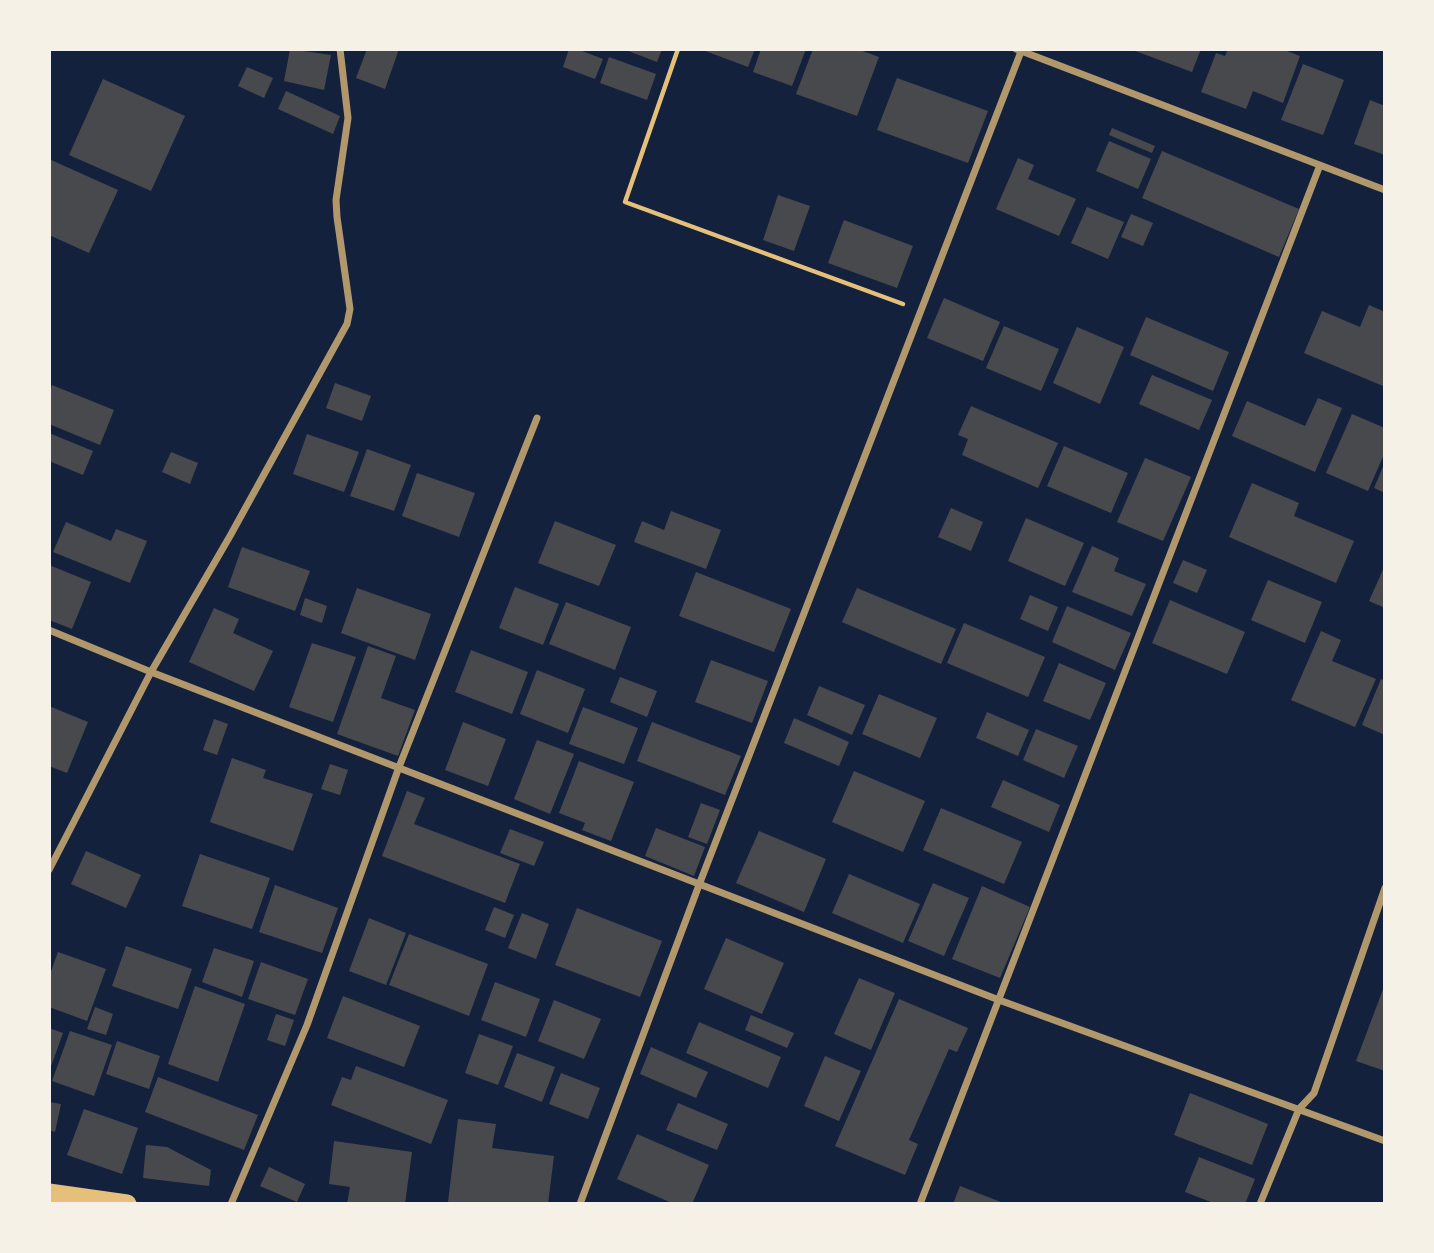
<!DOCTYPE html>
<style>
body{margin:0}
#map{position:relative;width:1434px;height:1253px;overflow:hidden;background:#14213d;font-family:Barlow,sans-serif}
canvas{display:block}
.frame{position:absolute;inset:0;border:51px solid #f6f1e7;pointer-events:none}
</style>
<div id="map">
<canvas width="1434" height="1253"></canvas>
<div class="frame"></div>
</div>
<script>
const g = document.querySelector('canvas').getContext('2d');
g.lineJoin = 'round';
function fill(path, color) {
  g.fillStyle = color;
  g.fill(path, 'evenodd');
}
function shape(rows) {
  const path = new Path2D();
  for (const r of rows) {
    path.moveTo(r[0], r[1]);
    for (let i = 2; i < r.length; i += 2) path.lineTo(r[i], r[i + 1]);
  }
  return path;
}
function strokePath(path, color, width, dash) {
  g.strokeStyle = color;
  g.lineWidth = width;
  g.lineCap = dash ? 'butt' : 'round';
  g.setLineDash(dash || []);
  g.stroke(path);
}
fill(shape([
 [290,49,331,55,324,90,284,81],
 [367,49,399,49,385,89,356,78],
 [569,49,577,49,603,59,595,79,563,67],
 [623,49,662,49,657,62],
 [700,49,755,49,748,67],
 [761,49,806,49,792,86,753,72],
 [813,49,857,49,879,57,857,116,796,94],
 [1130,49,1201,49,1192,72],
 [1228,49,1282,49,1300,56,1283,103,1253,91,1246,109,1201,92,1216,53,1225,56],
 [609,57,656,74,647,100,600,83],
 [1303,64,1344,80,1323,135,1281,120],
 [247,67,273,78,264,98,238,86],
 [897,78,988,111,968,163,877,130],
 [103,79,185,116,151,191,69,155],
 [286,91,340,116,333,134,278,109],
 [1370,100,1385,106,1385,155,1354,144],
 [1112,128,1155,146,1152,153,1109,135],
 [1109,141,1151,159,1138,189,1096,171],
 [1162,151,1299,209,1279,257,1142,198],
 [1018,158,1034,165,1028,179,1076,199,1059,236,996,209],
 [49,159,118,190,89,253,49,235],
 [778,195,810,206,794,251,763,240],
 [1087,207,1124,222,1108,259,1071,243],
 [1131,214,1153,223,1143,246,1121,237],
 [844,220,913,246,897,288,828,263],
 [944,298,1000,322,983,361,927,338],
 [1369,305,1385,312,1385,382,1383,386,1304,353,1322,311,1360,327],
 [1146,317,1229,352,1213,391,1130,355],
 [1004,326,1059,349,1041,391,986,368],
 [1077,327,1124,347,1100,404,1053,383],
 [1152,375,1212,400,1199,430,1139,404],
 [335,383,371,396,362,421,326,408],
 [52,385,114,410,100,445,49,424,49,393],
 [1318,398,1342,408,1315,472,1232,436,1247,401,1305,426],
 [971,406,1058,443,1038,488,962,455,968,439,958,435],
 [1352,414,1385,428,1385,452,1368,491,1326,473],
 [49,433,93,451,83,475,49,461],
 [307,434,359,452,344,492,293,474],
 [1064,446,1128,473,1111,513,1047,486],
 [367,449,411,465,394,511,350,496],
 [171,452,198,463,190,484,162,472],
 [1145,458,1191,477,1163,541,1117,522],
 [1385,462,1385,493,1374,488],
 [417,473,475,493,459,537,402,516],
 [1252,483,1299,503,1294,516,1354,541,1336,583,1229,537],
 [951,508,983,522,971,551,938,537],
 [671,511,721,530,706,569,634,542,642,521,664,530],
 [1026,518,1084,543,1065,586,1008,561],
 [555,521,616,545,599,586,538,563],
 [66,522,111,541,116,529,147,541,130,583,53,552],
 [1092,546,1119,558,1114,571,1146,584,1132,616,1072,592],
 [242,547,310,571,295,611,228,587],
 [1183,560,1207,570,1197,593,1173,583],
 [49,565,91,582,72,629,49,620],
 [1385,565,1385,608,1369,601],
 [696,572,791,609,774,652,679,616],
 [1268,580,1322,602,1305,643,1251,620],
 [515,587,559,604,543,645,499,628],
 [357,588,431,614,415,660,341,633],
 [857,588,956,629,941,664,842,622],
 [1030,595,1058,607,1048,631,1020,619],
 [305,598,327,606,322,623,300,615],
 [1170,600,1245,632,1227,674,1152,643],
 [566,602,631,627,615,670,549,644],
 [1067,606,1131,633,1115,670,1052,642],
 [214,608,239,619,233,633,273,651,254,691,189,662],
 [964,623,1045,657,1028,697,947,663],
 [1321,631,1341,640,1332,661,1376,679,1355,727,1291,700],
 [312,643,356,657,333,722,289,707],
 [368,646,396,656,381,698,415,710,398,756,337,734],
 [471,650,528,672,512,714,455,692],
 [711,660,768,681,752,723,695,702],
 [1059,663,1106,683,1090,720,1043,701],
 [537,670,585,689,568,733,520,714],
 [620,677,657,691,647,717,610,702],
 [1381,679,1385,681,1385,735,1362,725],
 [819,686,865,705,852,735,807,715],
 [879,694,937,718,920,758,862,734],
 [49,706,88,722,67,773,49,766],
 [583,707,638,728,624,764,569,744],
 [987,712,1029,730,1018,756,976,738],
 [794,718,849,742,839,766,784,743],
 [214,719,228,724,217,755,203,750],
 [463,722,506,739,488,786,445,770],
 [652,722,741,756,725,795,637,761],
 [1036,729,1078,746,1064,778,1023,760],
 [537,740,574,754,550,814,514,799],
 [232,758,266,770,263,778,313,794,293,851,210,822],
 [579,761,634,782,611,841,582,830,585,823,559,813],
 [330,764,348,770,340,795,321,789],
 [854,771,925,801,903,852,832,822],
 [1003,780,1060,805,1049,832,991,807],
 [407,791,425,798,414,824,520,864,505,903,382,856],
 [701,803,720,810,707,844,688,837],
 [941,808,1022,842,1004,884,923,850],
 [656,828,705,847,694,876,645,856],
 [510,829,544,842,534,866,500,853],
 [759,831,826,859,804,912,736,883],
 [86,851,141,875,126,908,71,884],
 [200,854,270,878,252,929,182,906],
 [849,874,920,904,903,943,832,913],
 [933,883,969,898,944,956,908,941],
 [275,885,338,908,322,953,259,932],
 [982,886,1030,907,1000,978,952,959],
 [494,907,514,915,505,938,485,930],
 [577,908,662,941,640,997,555,965],
 [522,913,549,924,536,959,508,948],
 [369,918,406,933,386,985,349,971],
 [409,934,488,964,469,1016,389,985],
 [726,938,784,963,762,1014,704,989],
 [126,946,192,969,178,1009,112,986],
 [214,948,254,961,242,997,202,982],
 [58,952,106,969,87,1021,49,1007,49,977],
 [261,962,308,979,295,1015,248,999],
 [859,978,895,993,871,1050,834,1034],
 [495,982,540,999,526,1037,481,1020],
 [1385,984,1385,1071,1356,1061],
 [195,986,245,1004,218,1082,168,1064],
 [343,996,420,1026,404,1067,327,1038],
 [899,999,968,1028,957,1052,949,1049,909,1140,918,1144,905,1175,835,1146],
 [554,1000,601,1019,584,1059,538,1041],
 [95,1007,113,1014,106,1035,87,1029],
 [276,1014,294,1020,285,1046,267,1040],
 [751,1015,794,1033,787,1048,745,1030],
 [699,1022,781,1057,768,1088,686,1053],
 [49,1028,63,1033,49,1072],
 [70,1031,112,1045,94,1096,52,1081],
 [479,1034,513,1046,498,1085,465,1073],
 [117,1041,160,1056,149,1089,106,1074],
 [651,1047,708,1072,696,1098,640,1074],
 [517,1053,555,1067,542,1102,504,1087],
 [825,1056,861,1071,839,1121,804,1106],
 [356,1066,448,1100,431,1144,331,1105,342,1077,351,1080],
 [561,1073,600,1088,588,1119,549,1104],
 [158,1077,258,1115,244,1150,145,1112],
 [1190,1093,1268,1124,1252,1165,1174,1135],
 [49,1102,61,1104,55,1132,49,1130],
 [678,1103,728,1124,717,1150,666,1130],
 [84,1109,138,1128,122,1174,67,1155],
 [458,1119,496,1124,492,1148,554,1156,548,1204,464,1204,448,1202],
 [637,1134,709,1165,692,1204,674,1204,617,1179],
 [334,1141,412,1152,405,1204,347,1204,350,1187,329,1184],
 [146,1145,167,1147,211,1170,209,1186,143,1178],
 [1199,1157,1255,1179,1245,1204,1216,1204,1185,1192],
 [269,1167,305,1184,297,1202,260,1186],
 [960,1186,1006,1204,953,1204]
]), '#48494c');
strokePath(shape([
 [678,49,625,202,903,304]
]), '#e5c07b', 4.5);
strokePath(shape([
 [1016,49,1385,190],
 [49,630,151,672,999,1000,1385,1141],
 [49,870,151,672,230,536,347,324,350,309,337,217,336,200,348,118,340,49],
 [231,1204,307,1025,399,767,537,418],
 [580,1204,699,885,1022,49],
 [920,1204,1320,165],
 [1260,1204,1299,1109,1314,1093,1385,888]
]), '#b1986c', 7);
strokePath(shape([
 [49,1193,127,1204]
]), '#e5c07b', 19);
</script>
